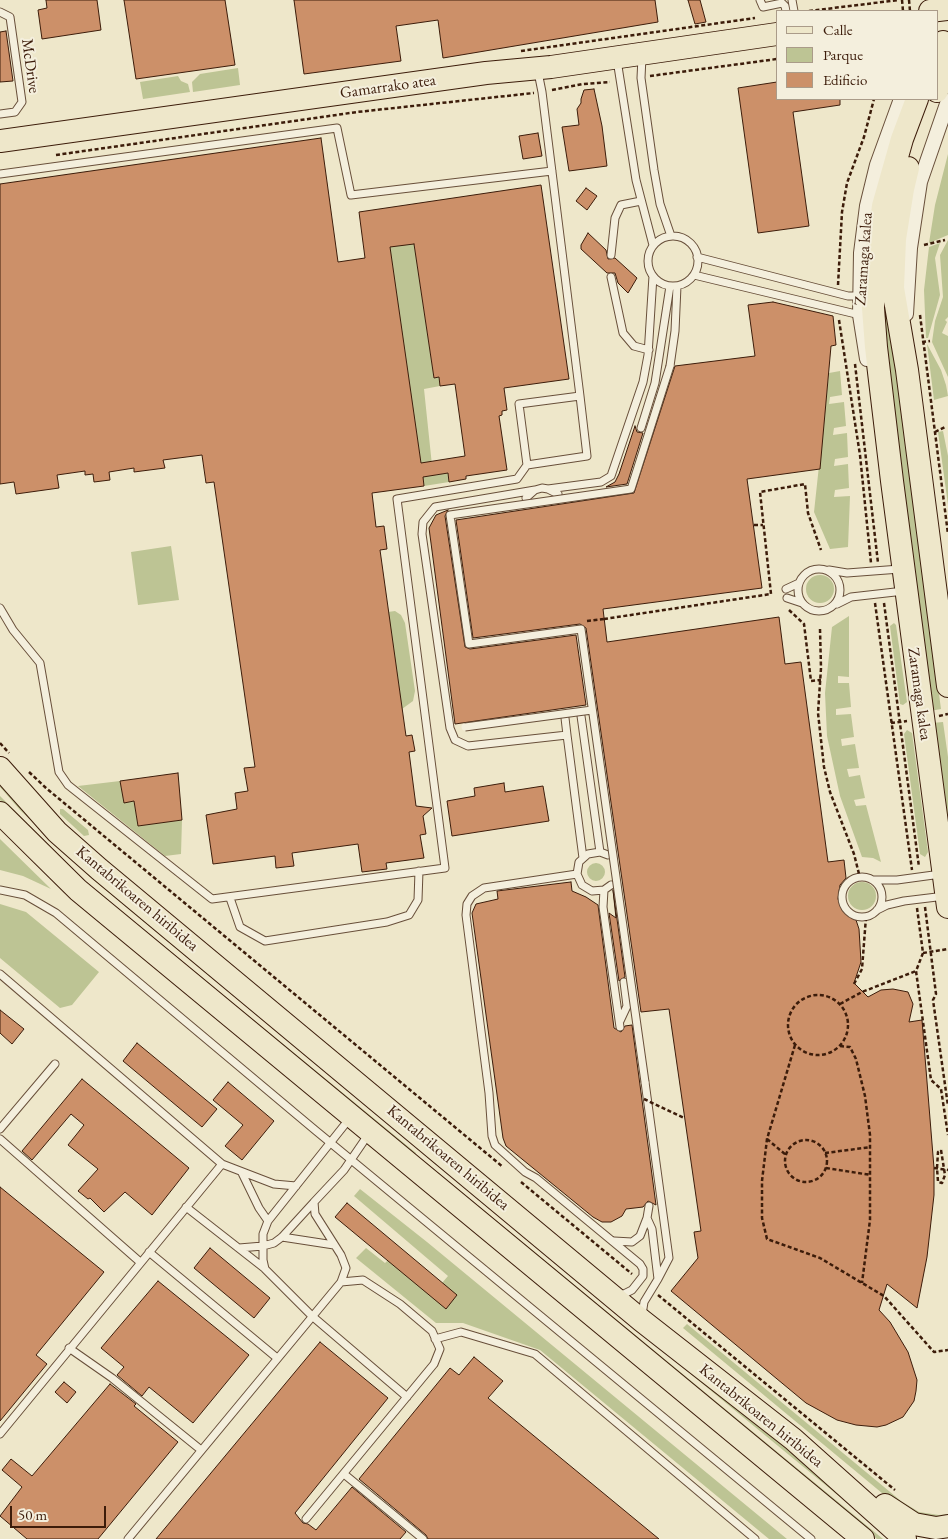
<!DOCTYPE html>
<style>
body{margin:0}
#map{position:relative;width:948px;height:1539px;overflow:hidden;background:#eee7ca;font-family:"EB Garamond",serif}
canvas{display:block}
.legend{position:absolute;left:776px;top:10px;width:162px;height:90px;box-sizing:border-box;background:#f4efdd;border:1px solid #aa9b89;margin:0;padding:6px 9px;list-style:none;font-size:15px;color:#3c1c0a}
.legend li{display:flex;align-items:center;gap:10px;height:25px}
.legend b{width:25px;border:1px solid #aa9b89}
.scale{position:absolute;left:10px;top:1506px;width:96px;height:22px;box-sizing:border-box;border:2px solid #3c1c0a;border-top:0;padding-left:6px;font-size:15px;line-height:18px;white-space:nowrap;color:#3c1c0a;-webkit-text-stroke:4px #f4efdd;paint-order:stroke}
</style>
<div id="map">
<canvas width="948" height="1539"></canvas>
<ul class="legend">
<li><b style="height:6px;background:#eee7ca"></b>Calle</li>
<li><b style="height:14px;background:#bdc494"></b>Parque</li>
<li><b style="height:14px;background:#cc9069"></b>Edificio</li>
</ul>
<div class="scale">50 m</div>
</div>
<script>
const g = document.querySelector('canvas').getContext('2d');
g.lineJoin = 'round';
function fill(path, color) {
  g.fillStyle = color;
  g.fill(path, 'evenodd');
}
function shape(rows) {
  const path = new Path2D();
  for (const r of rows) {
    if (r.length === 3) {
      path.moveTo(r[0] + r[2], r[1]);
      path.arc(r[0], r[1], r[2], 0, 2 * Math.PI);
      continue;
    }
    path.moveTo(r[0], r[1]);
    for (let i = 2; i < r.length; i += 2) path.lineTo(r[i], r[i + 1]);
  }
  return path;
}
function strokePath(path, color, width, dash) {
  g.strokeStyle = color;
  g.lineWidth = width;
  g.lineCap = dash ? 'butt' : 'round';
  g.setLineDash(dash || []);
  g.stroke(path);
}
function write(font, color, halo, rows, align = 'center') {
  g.font = font + ' "EB Garamond",serif';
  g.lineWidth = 4;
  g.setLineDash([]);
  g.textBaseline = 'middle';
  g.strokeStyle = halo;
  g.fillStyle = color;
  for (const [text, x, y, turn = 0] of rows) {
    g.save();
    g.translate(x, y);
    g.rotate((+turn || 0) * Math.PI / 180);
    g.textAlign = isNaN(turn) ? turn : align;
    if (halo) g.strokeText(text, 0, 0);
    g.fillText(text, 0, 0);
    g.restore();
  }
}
fill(shape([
 [238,68,240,85,193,92,192,82,200,74],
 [178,76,181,81,188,84,190,92,143,99,140,82],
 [948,154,948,235,929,243,935,205],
 [894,203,891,335,941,709,930,711,881,337],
 [408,205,434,378,439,377,440,386,424,389,433,475,448,473,449,482,424,486,391,255,365,258,364,251,397,207],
 [948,240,948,317,945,320,947,322,942,333,948,336,948,377,932,342,935,321,943,297,940,255],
 [940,243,935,258,940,295,928,338,926,338,924,290,929,247],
 [927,344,941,370,946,385,948,396,934,400],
 [840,371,842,395,830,397,829,404,844,402,846,426,834,428,833,435,847,433,848,457,835,459,834,466,848,464,849,488,835,490,834,497,850,496,848,547,830,549,814,512,829,373],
 [943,431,948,456,948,505,938,432],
 [171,546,179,600,138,605,131,552],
 [820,589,14],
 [395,611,401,615,405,623,415,691,413,701,402,709,388,612],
 [849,616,849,677,838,676,838,683,849,683,851,707,836,709,836,715,851,714,854,737,841,739,842,746,855,744,859,768,847,769,849,777,860,775,865,798,854,800,856,806,866,805,881,862,873,858,862,857,840,796,827,736,825,693,832,627],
 [894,623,896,625,907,702,903,705,900,704,890,626],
 [943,722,948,757,948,844,932,723],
 [907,730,912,733,928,852,925,857,920,854,904,734],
 [120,781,124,802,134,801,138,826,182,820,181,854,165,856,78,786],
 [0,782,419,1150,90,877,20,810,0,787],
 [0,796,86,882,416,1153,414,1156,84,884,14,816,0,800],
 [60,809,63,809,88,830,89,835,84,836,60,814],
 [0,839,51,889,23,876,0,870],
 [596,872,9],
 [862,896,14],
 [0,904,26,912,99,972,72,1005,60,1008,0,958],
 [429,1154,880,1526,891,1539,426,1156],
 [423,1160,883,1539,877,1539,421,1162],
 [360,1189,427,1242,787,1539,769,1539,540,1350,463,1323,436,1323,356,1258,366,1248,385,1263,388,1260,442,1283,448,1276,354,1196],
 [687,1324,901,1501,919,1512,939,1515,948,1514,948,1519,922,1518,894,1503,683,1328]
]), '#bdc494');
const building = shape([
 [46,0,97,0,101,30,42,39,38,10,47,8,46,0],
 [124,0,225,0,235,65,136,79,124,0],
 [294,0,655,0,658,22,443,58,438,20,396,26,401,61,304,74,294,0],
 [688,0,700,0,706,22,695,24,688,0],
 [6,31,13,81,0,82,0,32,6,31],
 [777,82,777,99,840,99,840,105,793,112,809,226,758,233,738,88,777,82],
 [594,89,602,126,607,166,569,171,562,127,579,125,577,109,581,103,581,99,584,90,594,89],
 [538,133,542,156,523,159,519,136,538,133],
 [321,138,338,262,365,258,359,212,541,185,569,379,504,388,507,410,502,411,502,415,499,416,507,470,466,476,466,479,449,482,448,473,423,477,424,486,372,493,376,527,384,526,387,549,380,550,406,736,412,735,415,751,409,752,416,806,432,808,423,816,426,834,420,835,424,858,386,863,387,869,362,872,358,844,292,853,294,866,276,868,275,856,213,864,206,815,237,809,235,793,248,791,244,768,255,767,214,482,206,483,202,455,163,460,165,468,134,472,134,468,109,472,110,480,94,482,93,474,85,475,85,471,57,475,59,488,16,494,14,482,0,484,0,184,321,138],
 [414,244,434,378,439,377,440,386,455,384,465,456,421,463,390,247,414,244],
 [586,188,597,196,587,210,576,201,586,188],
 [588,233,606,250,608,259,615,258,637,278,628,293,618,283,615,273,607,273,581,249,581,245,588,233],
 [773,302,833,316,836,345,831,346,820,469,747,479,762,588,603,609,607,642,779,617,785,664,801,662,828,862,844,860,846,878,840,885,838,899,842,909,856,920,859,929,861,962,854,983,868,997,881,990,893,989,908,992,913,1004,909,1022,922,1020,934,1168,934,1195,927,1257,917,1308,887,1284,879,1310,890,1322,908,1352,917,1380,916,1391,914,1401,903,1417,886,1425,877,1427,856,1425,837,1420,806,1403,671,1291,698,1258,694,1232,701,1231,669,1009,641,1012,586,628,580,624,473,638,456,520,634,493,675,366,755,356,748,305,773,302],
 [635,426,637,432,643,433,627,484,606,487,615,482,619,474,635,426],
 [448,510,445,516,465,647,470,649,576,635,586,705,455,724,429,528,436,515,448,510],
 [178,773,182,820,138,826,134,801,124,803,120,781,178,773],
 [504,783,505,792,543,786,549,821,452,836,447,801,475,796,474,788,504,783],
 [571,882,572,891,586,897,598,905,614,1028,621,1032,625,1026,632,1025,656,1205,648,1201,643,1207,626,1209,622,1216,611,1222,602,1222,593,1217,506,1146,503,1138,472,913,476,904,498,899,497,891,571,882],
 [613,890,625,977,619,981,609,913,616,918,613,890],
 [0,1010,24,1029,12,1044,0,1033,0,1010],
 [137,1043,217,1109,202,1127,123,1061,137,1043],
 [82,1079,189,1168,152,1215,125,1192,104,1212,90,1198,88,1199,78,1191,98,1169,68,1145,84,1125,71,1114,32,1160,22,1151,82,1079],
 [228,1082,274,1121,242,1160,225,1146,243,1125,213,1100,228,1082],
 [0,1187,104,1272,36,1355,47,1364,0,1421,0,1187],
 [347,1203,457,1295,446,1309,335,1217,347,1203],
 [210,1248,270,1298,254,1318,194,1268,210,1248],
 [158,1281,249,1355,193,1423,149,1387,142,1396,117,1375,124,1367,101,1348,158,1281],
 [320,1342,388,1398,295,1513,303,1523,308,1524,316,1530,352,1487,406,1532,400,1539,156,1539,320,1342],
 [474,1357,503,1381,488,1398,659,1539,428,1539,426,1535,359,1479,450,1368,459,1375,474,1357],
 [64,1382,76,1392,67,1403,55,1392,64,1382],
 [110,1384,136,1404,134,1406,178,1442,98,1539,27,1539,0,1516,22,1487,2,1470,11,1459,32,1476,110,1384]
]);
fill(building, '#cc9069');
strokePath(building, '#3c1c0a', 1);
const service = shape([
 [760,0,763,7,782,3,785,6,786,11],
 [792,0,794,11],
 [0,12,10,17,22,102,15,112,0,114],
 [642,57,641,78,654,170,660,204,671,236],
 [617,60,636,180,653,245],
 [538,72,542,92,580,396,587,456,527,465,519,404,580,396],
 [0,174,337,128,351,195,552,171],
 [673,261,25],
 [611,255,615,218,621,205,641,201],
 [697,257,848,296,859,296],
 [694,275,860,315],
 [611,277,623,333,634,346,649,350],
 [670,366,675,331,677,286],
 [641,428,655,383,670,286],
 [548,489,601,482,611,476,643,382,648,355,653,276],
 [535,490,435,507,423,522,422,534,450,728,455,740,468,746,567,735,583,858],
 [526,498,535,490,542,488,548,489,558,494],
 [819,590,21],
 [829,570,847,573,900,569],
 [786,589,799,583],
 [787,598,802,603],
 [837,604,851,597,904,591],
 [0,608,13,630,40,663,59,772,68,785,212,899,445,868,397,499,517,479,527,465],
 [581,716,600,852],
 [565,718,567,735],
 [608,855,600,852,588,854,579,862,577,874,582,885,592,891,604,890,611,885],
 [577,874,484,888,472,896,467,904,466,915,489,1093,492,1136,495,1145,525,1172,536,1178,640,1264,643,1269,643,1276,632,1290,618,1297],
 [862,897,20],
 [873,880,897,880,941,874],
 [0,890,25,895,56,913,315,1130,811,1539],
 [604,890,603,907,620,1027],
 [230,898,240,927,265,941,387,922,409,915,418,900,419,871],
 [877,910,887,905,904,901,945,896],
 [0,974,222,1164],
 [620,1021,627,1006,624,982],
 [645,1082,669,1258,658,1279],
 [350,1118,268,1221,263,1234,263,1260,265,1269,312,1316,407,1397],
 [0,1129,55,1064],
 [0,1139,140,1262],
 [242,1173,259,1208,268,1221],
 [186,1207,264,1268],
 [282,1237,334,1245],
 [614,1241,632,1242,640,1236,647,1218],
 [239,1248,263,1246,274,1243,282,1237,314,1202],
 [149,1252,277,1358],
 [642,1315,644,1302,658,1279,652,1229,647,1218,649,1206],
 [435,1339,461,1332,535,1354,755,1539],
 [69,1348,112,1378,201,1450],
 [0,1434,222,1164,274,1184,296,1186],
 [344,1474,423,1539],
 [306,1519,434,1364,440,1349,432,1331,400,1304,363,1280,341,1282],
 [128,1539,341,1282,346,1268,341,1255,315,1214,314,1202,344,1170,368,1135]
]);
const minor = shape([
 [906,314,910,248,920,182,948,101],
 [867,359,860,315,861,253,867,206,877,165,901,99]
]);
const primary = shape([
 [930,11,948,9],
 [937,55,943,42],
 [937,91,948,65],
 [917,99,902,139,883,206,875,266,873,308,876,347,892,481,948,907],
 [0,141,486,73,551,67,777,34],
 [908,168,903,189,895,239,893,288,907,370,948,686],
 [0,768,57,832,99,869,641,1320,793,1439,905,1539],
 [0,813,78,890,863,1539],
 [885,1505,914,1524,936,1528,948,1526]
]);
strokePath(service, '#684f3a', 9);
strokePath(minor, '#684f3a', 16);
strokePath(primary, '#3c1c0a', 24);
strokePath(shape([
 [902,0,903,11],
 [909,0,910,11],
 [809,11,899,0],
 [521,51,755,18],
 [650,76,777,59],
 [552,90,583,84,610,82],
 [56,155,357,112,534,93],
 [924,245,945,240],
 [838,285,842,212,847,183,864,137,874,99],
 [920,315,948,534],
 [839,320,860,455,871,563],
 [922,342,930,341],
 [855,364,878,563],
 [935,432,945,427],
 [754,525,763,525],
 [875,603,912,870],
 [884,603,919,867],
 [789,610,804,624,811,681,821,680],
 [604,619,771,594,760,492,805,484,808,513,821,550],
 [820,629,821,668,818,713,824,767,830,792,854,854,860,878],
 [939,716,948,714],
 [891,723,907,721],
 [0,743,9,753],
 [29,772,46,788,503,1167],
 [925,907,936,994,933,1000,948,1106],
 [917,908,923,953,916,971,931,1080,941,1089,948,1135],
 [923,953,948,949],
 [854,984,862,969,866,917],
 [818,1025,30],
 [840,1004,862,992,916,971],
 [795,1045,767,1139,762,1181,762,1218,767,1239,820,1258,884,1296,934,1352,948,1350],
 [840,1046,850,1047,856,1059,865,1096,870,1135,870,1220,862,1283],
 [767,1139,786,1155],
 [806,1161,21],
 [941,1150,945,1175,942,1183,938,1182,937,1168,938,1152,941,1150],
 [825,1153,871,1147],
 [826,1168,871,1175],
 [521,1182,632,1274],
 [658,1295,895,1490]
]), '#3c1c0a', 2.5, [4, 2.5]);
strokePath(service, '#f4efdd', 7);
strokePath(minor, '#f4efdd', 14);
strokePath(primary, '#eee7ca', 22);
const serviceBridge = shape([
 [465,727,592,710],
 [645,1082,581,629,469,644,450,515,631,489,670,366]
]);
strokePath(serviceBridge, '#684f3a', 9, []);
strokePath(shape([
 [587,621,604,619],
 [644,1099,684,1118],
 [934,1168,948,1170]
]), '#3c1c0a', 2.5, [4, 2.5]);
strokePath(serviceBridge, '#f4efdd', 7);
write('16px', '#3c1c0a', '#f4efdd', [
 ["McDrive",30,66,82],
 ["Gamarrako atea",388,87,-8],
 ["Zaramaga kalea",864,259,-86],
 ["Zaramaga kalea",919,694,82],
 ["Kantabrikoaren hiribidea",137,899,40],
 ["Kantabrikoaren hiribidea",448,1158,40],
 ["Kantabrikoaren hiribidea",761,1416,39]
]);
</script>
